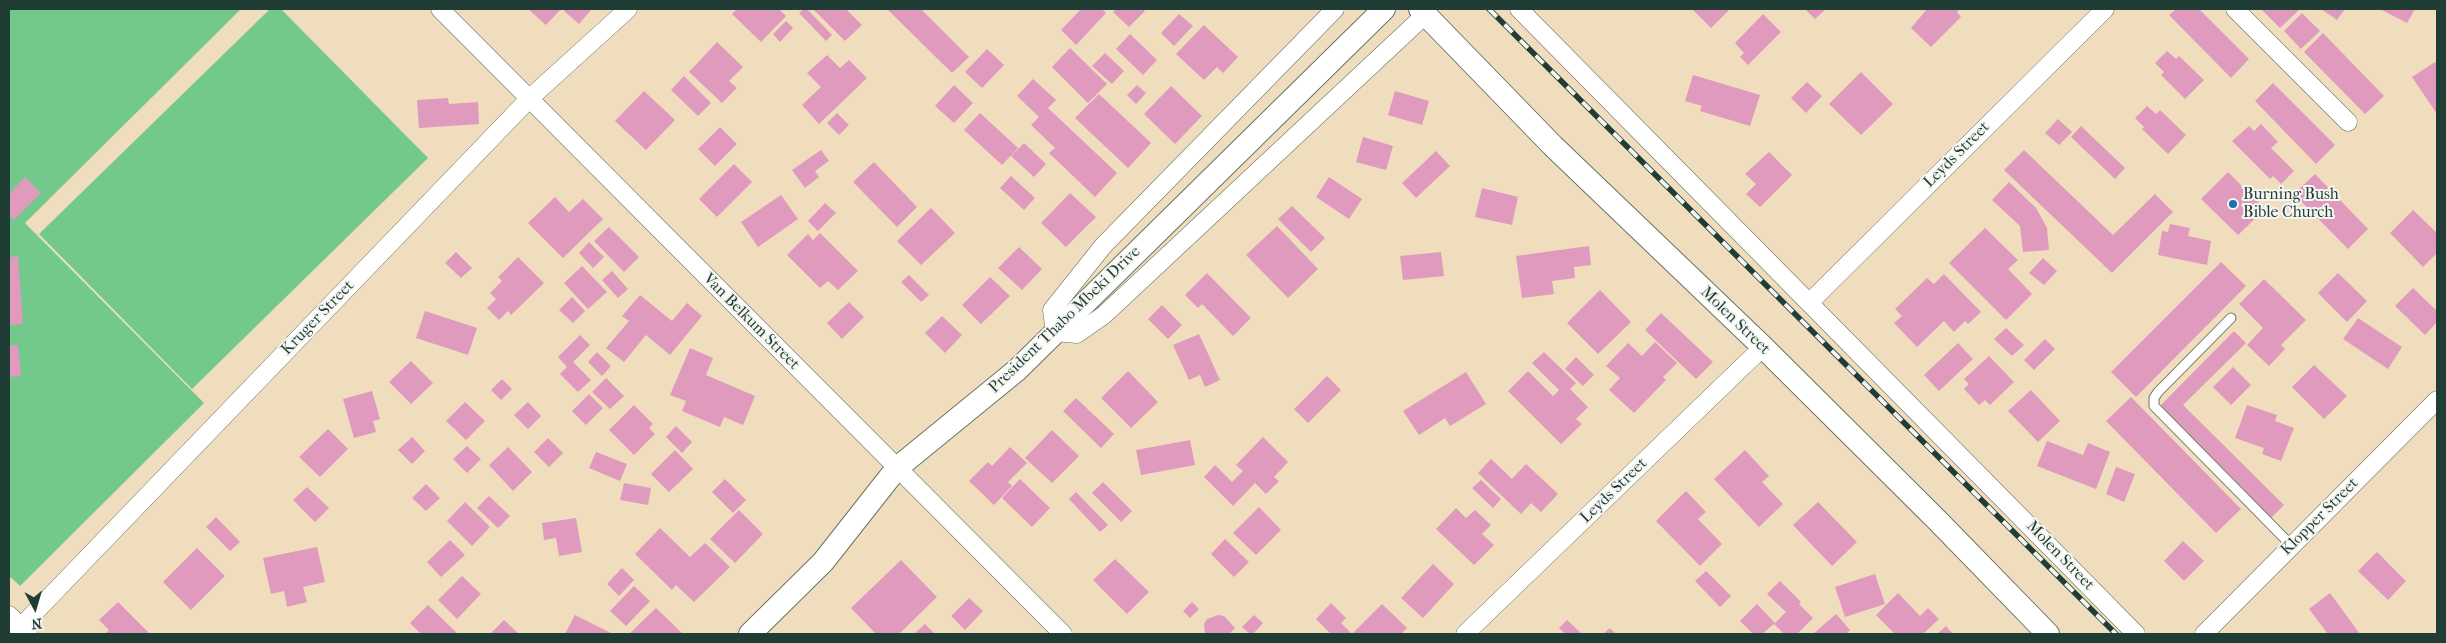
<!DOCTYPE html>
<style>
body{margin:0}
#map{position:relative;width:2446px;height:643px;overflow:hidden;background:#f0ddbe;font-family:"IM FELL French Canon",serif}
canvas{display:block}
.frame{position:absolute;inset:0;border:10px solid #1f3d34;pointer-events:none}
.north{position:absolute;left:10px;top:583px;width:50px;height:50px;-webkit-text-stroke:4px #f6f6f2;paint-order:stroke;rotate:174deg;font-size:14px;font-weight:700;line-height:20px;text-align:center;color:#1f3d34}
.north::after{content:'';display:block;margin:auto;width:18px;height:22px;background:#1f3d34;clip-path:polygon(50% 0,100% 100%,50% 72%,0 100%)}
</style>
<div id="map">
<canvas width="2446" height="643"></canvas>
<div class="frame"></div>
<div class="north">N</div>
</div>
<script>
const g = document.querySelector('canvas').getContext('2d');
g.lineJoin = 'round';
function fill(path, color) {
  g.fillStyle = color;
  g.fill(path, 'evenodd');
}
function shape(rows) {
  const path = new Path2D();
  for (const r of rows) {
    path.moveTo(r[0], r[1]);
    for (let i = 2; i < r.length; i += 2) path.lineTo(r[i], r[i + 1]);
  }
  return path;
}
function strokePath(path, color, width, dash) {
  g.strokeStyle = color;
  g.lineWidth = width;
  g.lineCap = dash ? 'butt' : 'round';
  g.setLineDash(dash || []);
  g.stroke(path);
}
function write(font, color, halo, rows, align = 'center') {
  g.font = font + ' "IM FELL French Canon",serif';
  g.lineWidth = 4;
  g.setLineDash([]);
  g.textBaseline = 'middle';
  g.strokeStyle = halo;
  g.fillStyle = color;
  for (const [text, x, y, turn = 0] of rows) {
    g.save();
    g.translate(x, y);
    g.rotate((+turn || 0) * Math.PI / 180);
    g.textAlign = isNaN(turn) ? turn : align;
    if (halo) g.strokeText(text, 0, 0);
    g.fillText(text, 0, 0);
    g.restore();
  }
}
fill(shape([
 [9,9,241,9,25,223,204,403,20,586,9,576],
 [270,9,281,9,428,158,192,389,39,234]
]), '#73c88c');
fill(shape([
 [528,9,561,9,546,25],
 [566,9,590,9,591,10,579,24,564,11],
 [737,9,779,9,786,16,761,42,732,14],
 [804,9,807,9,832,35,826,41,799,13],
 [813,9,846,9,862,25,845,41],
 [887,9,921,9,969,57,952,73],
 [1081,9,1102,9,1106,13,1076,45,1061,30],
 [1116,9,1143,9,1145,11,1129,27,1113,12],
 [1692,9,1730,9,1711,28],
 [1805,9,1826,9,1815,19],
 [1927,9,1960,9,1957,12,1961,17,1931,47,1911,28],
 [2176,9,2199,9,2249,59,2231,78,2169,15],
 [2261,9,2298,9,2299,10,2280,28],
 [2321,9,2345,9,2337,20],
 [2380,9,2415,9,2407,23],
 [2302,13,2320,31,2301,49,2284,31],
 [1179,14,1193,26,1174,46,1161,33],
 [1763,14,1781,32,1748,65,1740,57,1744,53,1735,43],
 [786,21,793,28,780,42,773,34],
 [1204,25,1238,57,1223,73,1217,67,1204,80,1176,54],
 [2323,33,2384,96,2365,114,2304,52],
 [1130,34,1157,60,1143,75,1116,49],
 [717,42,743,67,729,81,737,88,722,103,689,72],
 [1070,48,1107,84,1088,103,1052,67],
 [987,49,1004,65,982,88,965,72],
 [2167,51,2176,59,2179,56,2204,80,2185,99,2161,75,2164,72,2155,63],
 [1105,53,1124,71,1112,84,1092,66],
 [827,55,840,68,849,60,867,78,819,124,802,105,821,87,807,73],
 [2435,62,2437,65,2437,114,2412,77],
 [1861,72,1893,104,1861,135,1829,104],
 [1693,75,1760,95,1750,126,1700,111,1702,106,1685,101],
 [684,76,711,103,698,116,671,90],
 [1033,79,1056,100,1048,108,1117,173,1095,197,1049,153,1055,148,1031,125,1039,117,1017,96],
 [1807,82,1822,96,1806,113,1791,98],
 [2273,83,2335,145,2316,164,2255,101],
 [954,85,973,103,954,123,935,106],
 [1137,85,1146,93,1136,104,1127,95],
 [1171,86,1202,116,1175,144,1144,114],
 [644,91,675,120,646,150,615,121],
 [1395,91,1429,101,1422,125,1388,115],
 [1099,94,1151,143,1128,168,1075,118],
 [448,98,449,104,478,102,479,124,419,128,417,100],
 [2147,106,2156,114,2160,110,2186,135,2168,154,2142,129,2144,127,2135,118],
 [837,113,849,125,839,135,827,123],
 [980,113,1018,148,1002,165,964,130],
 [2058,119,2072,132,2059,145,2045,133],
 [2261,124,2278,142,2271,148,2294,171,2281,184,2273,176,2270,179,2232,141,2249,126,2254,131],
 [2081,126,2125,168,2115,179,2071,137],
 [720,127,737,144,715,166,698,149],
 [1363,137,1393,146,1386,170,1356,162],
 [1024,143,1046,164,1034,177,1011,156],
 [821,150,829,161,815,171,819,177,805,188,792,170],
 [2024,150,2113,235,2155,194,2173,212,2112,273,2004,170],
 [1436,151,1450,166,1416,198,1402,183],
 [1769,152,1792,175,1760,207,1746,194,1756,184,1745,174],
 [874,162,917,207,897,227,853,182],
 [734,164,752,182,717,217,699,199],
 [2228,172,2265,209,2238,235,2201,199],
 [2315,174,2368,229,2348,249,2294,194],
 [1011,176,1035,198,1024,210,1000,188],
 [25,177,41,193,14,220,9,215,9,194],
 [1329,177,1362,199,1349,219,1316,197],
 [2009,182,2036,208,2047,228,2049,250,2023,252,2020,226,1992,200],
 [1482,188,1518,197,1512,225,1475,217],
 [1070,193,1096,217,1066,247,1041,223],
 [781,195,798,219,758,247,741,222],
 [555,197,569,212,583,199,603,219,563,258,528,223],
 [825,203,836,213,818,231,808,221],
 [1292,206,1325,238,1311,252,1278,219],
 [931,208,955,233,921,265,897,241],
 [2413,210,2437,233,2437,253,2423,267,2390,233],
 [2170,224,2190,228,2188,236,2211,241,2207,265,2158,255,2162,231,2168,232],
 [1277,226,1318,269,1288,298,1246,255],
 [609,227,639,257,624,272,594,241],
 [1985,228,2018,260,2008,269,2032,294,2006,320,1949,263],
 [820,233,858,271,838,290,828,281,820,288,787,255,808,234,813,240],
 [589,242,604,257,593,268,579,253],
 [1589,246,1591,265,1574,267,1575,278,1552,281,1554,294,1522,298,1516,256],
 [1019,247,1042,269,1022,290,998,268],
 [456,252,472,268,461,278,445,263],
 [1441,252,1444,276,1403,280,1400,256],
 [18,256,23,324,9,325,9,257],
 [518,257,544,283,511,315,508,311,499,320,487,308,496,299,490,293,502,281,498,277],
 [2043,258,2057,271,2044,285,2029,273],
 [2221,262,2246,286,2136,397,2111,372],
 [582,266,607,292,588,309,564,283],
 [612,271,628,289,618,298,602,280],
 [1207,273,1251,318,1233,336,1202,304,1198,308,1185,295],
 [2338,273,2367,301,2347,322,2318,293],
 [1944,274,1981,312,1968,324,1965,321,1954,332,1944,321,1917,347,1894,323,1902,316,1895,309,1927,278,1934,284],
 [909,275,929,295,921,302,901,282],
 [990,277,1010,296,981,324,962,305],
 [2264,279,2306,320,2281,345,2285,349,2269,366,2247,345,2263,328,2239,304],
 [2413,288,2437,311,2437,322,2425,335,2395,306],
 [1600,290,1631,322,1598,354,1567,323],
 [640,295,672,321,687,303,702,316,670,355,646,335,624,362,606,348,629,321,622,316],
 [572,297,585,311,573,323,559,310],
 [849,302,864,317,842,339,827,323],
 [1162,305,1182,325,1168,339,1148,319],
 [425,311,477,328,468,355,416,338],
 [1661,313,1713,362,1696,379,1645,330],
 [942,316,962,335,945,353,925,333],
 [2358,318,2402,347,2388,369,2343,339],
 [2006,328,2024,345,2012,356,1994,339],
 [2234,331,2246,343,2183,405,2284,505,2271,518,2160,406],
 [1199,334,1220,380,1205,387,1200,375,1189,380,1173,345],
 [580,335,590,345,573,362,591,380,578,392,560,374,567,367,558,357],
 [2045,339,2055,349,2034,370,2024,360],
 [1655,342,1677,363,1663,377,1666,380,1634,413,1609,390,1620,378,1606,366,1628,343,1642,356],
 [1958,343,1973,359,1939,391,1924,375],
 [18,345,21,376,9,377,9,346],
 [690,348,713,358,706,375,755,396,743,425,724,417,720,427,682,411,686,401,670,395],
 [597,352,611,366,602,376,588,362],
 [1544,352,1576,383,1570,389,1588,407,1576,419,1582,424,1561,444,1508,391,1528,371,1553,396,1559,390,1532,363],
 [1989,356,2014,382,1990,405,1985,400,1979,405,1964,389,1969,384,1964,379],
 [1576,357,1594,375,1583,386,1565,369],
 [411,361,433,383,411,404,389,382],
 [2314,365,2347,396,2324,419,2292,387],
 [2233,367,2251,385,2231,405,2213,387],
 [1128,371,1158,402,1131,428,1101,398],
 [1466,372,1486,404,1450,426,1445,418,1419,435,1403,411],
 [1327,376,1341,390,1308,423,1294,409],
 [606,378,624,396,610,409,592,392],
 [502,379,512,389,501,400,491,390],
 [2031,390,2060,421,2038,442,2008,411],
 [372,391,380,419,373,421,376,432,354,438,343,399],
 [589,394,603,408,586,425,572,411],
 [2131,397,2241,509,2216,533,2106,421],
 [1076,398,1114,434,1101,448,1063,411],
 [465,402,485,421,466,440,446,421],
 [528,402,541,416,528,429,514,415],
 [634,405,653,424,649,428,655,434,634,455,609,430],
 [2247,405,2277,415,2275,421,2294,428,2281,461,2262,454,2264,448,2235,438],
 [676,426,692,442,682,453,666,437],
 [328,429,348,449,320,477,299,457],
 [1052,430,1079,456,1052,483,1025,458],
 [412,437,425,451,412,464,398,450],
 [1263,437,1288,462,1274,477,1279,481,1266,494,1255,483,1233,506,1204,477,1215,465,1232,482,1243,471,1236,465],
 [548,438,563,453,549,467,534,452],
 [1190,440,1195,465,1141,475,1136,450],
 [2047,441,2083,455,2088,443,2110,452,2096,489,2037,466],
 [467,446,481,459,467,473,453,459],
 [508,447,532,472,513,491,489,465],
 [1010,447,1027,463,1008,482,1012,486,994,505,969,481,988,462,992,466],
 [675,450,693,469,669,492,651,474],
 [1745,450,1769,476,1762,482,1783,504,1759,527,1714,479],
 [596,452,627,464,620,481,589,468],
 [1491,459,1512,479,1526,464,1558,494,1541,512,1531,503,1521,514,1478,473],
 [2116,467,2135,474,2124,502,2106,494],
 [725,479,746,500,733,513,712,492],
 [1020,479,1050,508,1032,527,1002,498],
 [1481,480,1501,499,1493,508,1472,488],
 [1103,482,1132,511,1121,522,1092,493],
 [624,483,651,488,648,505,620,500],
 [426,484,440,498,426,511,412,498],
 [307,487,329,508,315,522,293,500],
 [1686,491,1706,512,1698,519,1722,544,1700,566,1656,521],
 [1076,492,1108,525,1100,532,1069,499],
 [489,496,510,516,498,528,477,508],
 [465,502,490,527,472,546,447,521],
 [1818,502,1857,542,1832,566,1793,525],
 [1259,507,1281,530,1256,555,1233,533],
 [1456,508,1466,518,1475,510,1491,525,1482,534,1494,545,1474,565,1436,529],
 [739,510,763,534,735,563,710,539],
 [216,517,240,542,230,551,206,527],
 [576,518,582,552,559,556,556,538,544,540,542,523],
 [660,528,690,557,705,543,730,567,694,602,676,585,672,590,635,554],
 [1225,539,1249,562,1234,577,1211,554],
 [450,540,465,555,441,577,427,562],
 [2183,541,2204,561,2184,581,2164,561],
 [317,547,325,582,303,587,307,602,287,607,284,591,271,594,263,558],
 [197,548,225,576,191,610,163,582],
 [2377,552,2406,581,2388,600,2358,571],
 [1115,559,1149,592,1127,614,1093,580],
 [901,560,937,597,899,634,876,634,851,608],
 [1433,564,1454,584,1423,618,1401,598],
 [622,568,634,580,619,596,607,584],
 [1706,571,1731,596,1720,607,1695,581],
 [1875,574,1885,604,1845,617,1835,587],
 [462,576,481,594,457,619,438,600],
 [1780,581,1801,602,1799,604,1813,618,1797,634,1784,634,1774,624,1762,634,1753,634,1740,621,1757,604,1775,623,1786,612,1767,594],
 [634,586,650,601,626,626,610,611],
 [1898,593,1920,616,1928,608,1939,619,1923,634,1895,634,1876,615],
 [2330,593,2360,634,2328,634,2309,609],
 [969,598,983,611,965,630,951,616],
 [118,602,150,634,105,634,109,630,99,620],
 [1192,602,1199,609,1190,618,1183,611],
 [1331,603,1346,618,1341,623,1352,634,1331,634,1316,619],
 [1382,604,1407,628,1401,634,1352,634],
 [428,605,458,634,421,634,410,623],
 [656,608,683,634,629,634],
 [1836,614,1850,630,1846,634,1813,634],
 [575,615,613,634,565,634],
 [1218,615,1224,616,1235,628,1229,634,1205,634,1204,624,1207,619],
 [1254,615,1263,623,1253,634,1250,634,1242,627],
 [504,620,519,634,490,634],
 [1567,620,1582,634,1565,634,1559,628],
 [925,624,935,634,914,634],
 [1946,626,1953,634,1937,634],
 [1610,628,1616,634,1603,634]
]), '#e09abd');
const service = shape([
 [2231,318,2158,392,2154,398,2154,406,2292,546]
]);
const minor = shape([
 [440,9,1063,634],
 [1335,9,1103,246,1052,310,1055,332,1077,334,1104,315,1426,14],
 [1519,9,2136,634],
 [2235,9,2348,122],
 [1810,302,2105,9],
 [9,615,28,634],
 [14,634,530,98,628,9],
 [1465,634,1763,347],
 [2204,634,2437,400]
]);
const tertiary = shape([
 [1420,9,1553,146,1763,347,1937,520,2048,634],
 [750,634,823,562,897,468,1017,370,1384,9]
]);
strokePath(service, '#687564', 11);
strokePath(minor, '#687564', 19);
strokePath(tertiary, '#687564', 24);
strokePath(service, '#fff', 9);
strokePath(minor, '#fff', 18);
strokePath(tertiary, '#fff', 22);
const rail = shape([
 [1489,9,2116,634]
]);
strokePath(rail, '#1f3d34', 5.5);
strokePath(rail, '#f6f6f2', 4, [11]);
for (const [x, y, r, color] of [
 [2233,204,5,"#1f6fb2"]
]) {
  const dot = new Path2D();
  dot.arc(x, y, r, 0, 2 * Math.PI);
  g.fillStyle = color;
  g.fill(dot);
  strokePath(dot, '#f6f6f2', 2);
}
write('16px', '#1f3d34', '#f6f6f2', [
 ["Leyds Street",1957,155,-45],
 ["Kruger Street",318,318,-46],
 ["President Thabo Mbeki Drive",1065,320,-44],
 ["Molen Street",1735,321,44],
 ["Van Belkum Street",751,322,45],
 ["Leyds Street",1614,491,-44],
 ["Klopper Street",2320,517,-45],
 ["Molen Street",2060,556,46]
]);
write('16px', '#1f3d34', '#f6f6f2', [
 ["Burning Bush",2243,195],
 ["Bible Church",2243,213]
], 'left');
</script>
